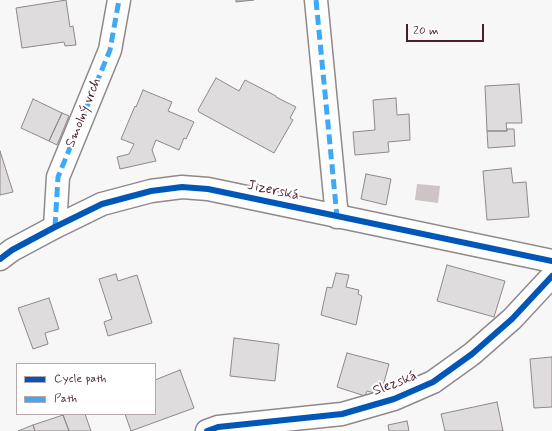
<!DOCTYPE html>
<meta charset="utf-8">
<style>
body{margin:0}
#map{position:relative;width:552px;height:431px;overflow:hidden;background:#f7f7f7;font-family:Mynerve,sans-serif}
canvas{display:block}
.legend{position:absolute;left:16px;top:363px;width:140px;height:52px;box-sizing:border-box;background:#fff;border:1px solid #b7a5aa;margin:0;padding:5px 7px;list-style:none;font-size:12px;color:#4a1f2b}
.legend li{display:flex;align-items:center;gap:8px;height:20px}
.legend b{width:20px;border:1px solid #b7a5aa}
.scale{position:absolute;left:406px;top:24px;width:78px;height:18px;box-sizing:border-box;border:2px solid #4a1f2b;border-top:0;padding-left:5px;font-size:12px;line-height:14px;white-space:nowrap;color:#4a1f2b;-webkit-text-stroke:3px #fff;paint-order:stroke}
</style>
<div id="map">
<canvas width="552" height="431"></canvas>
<ul class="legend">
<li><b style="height:5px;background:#0057b8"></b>Cycle path</li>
<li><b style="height:5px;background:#3fa9f5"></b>Path</li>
</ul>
<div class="scale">20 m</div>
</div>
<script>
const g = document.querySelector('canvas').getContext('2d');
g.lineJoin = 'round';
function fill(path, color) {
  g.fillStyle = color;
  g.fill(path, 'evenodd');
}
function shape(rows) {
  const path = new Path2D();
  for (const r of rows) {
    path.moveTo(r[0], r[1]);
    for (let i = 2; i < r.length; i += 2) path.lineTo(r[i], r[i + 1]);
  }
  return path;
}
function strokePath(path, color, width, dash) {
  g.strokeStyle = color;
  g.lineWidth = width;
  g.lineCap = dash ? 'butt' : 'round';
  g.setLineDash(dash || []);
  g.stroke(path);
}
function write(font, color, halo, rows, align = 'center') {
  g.font = font + ' Mynerve,sans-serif';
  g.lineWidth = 4;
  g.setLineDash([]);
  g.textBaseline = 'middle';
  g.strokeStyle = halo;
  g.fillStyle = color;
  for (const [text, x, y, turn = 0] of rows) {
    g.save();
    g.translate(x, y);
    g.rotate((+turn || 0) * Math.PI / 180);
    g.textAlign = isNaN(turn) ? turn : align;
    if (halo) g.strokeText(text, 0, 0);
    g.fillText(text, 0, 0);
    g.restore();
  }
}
fill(shape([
 [417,184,440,186,438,203,415,200]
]), '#cec3c5');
const building = shape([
 [66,0,70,27,73,26,76,45,65,46,64,42,22,48,16,8,66,0],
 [236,0,254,0,236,2,236,0],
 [216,78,239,91,245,80,276,96,276,97,296,107,290,118,293,120,274,153,199,112,198,110,216,78],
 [519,84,522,123,506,123,507,131,487,131,485,86,519,84],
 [143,90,172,102,168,111,194,122,186,139,184,138,179,150,156,140,152,150,156,161,120,169,117,157,129,154,134,144,121,139,135,106,136,107,143,90],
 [396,98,397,115,409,114,410,140,388,142,389,152,355,155,353,132,375,130,373,100,396,98],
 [33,99,62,113,49,141,21,128,33,99],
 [62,113,69,116,57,145,49,141,62,113],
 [507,129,514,129,515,146,488,148,487,131,507,131,507,129],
 [0,151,13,192,0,195,0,151],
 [511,168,513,183,526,182,529,217,487,220,483,171,511,168],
 [366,174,391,179,386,205,361,199,366,174],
 [447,265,505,281,494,317,437,301,447,265],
 [336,273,349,275,346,287,359,290,358,294,362,296,356,325,321,315,327,287,332,288,336,273],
 [116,274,118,281,137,275,152,323,108,336,104,322,112,319,99,279,116,274],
 [49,298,59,329,45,333,48,344,33,349,18,308,49,298],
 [234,338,279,344,275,381,230,376,234,338],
 [347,353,389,364,383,386,377,384,374,393,367,391,365,396,337,387,347,353],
 [552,357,552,407,534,408,530,359,552,357],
 [180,370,194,408,131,431,125,414,155,414,155,380,180,370],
 [497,402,503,431,445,431,441,414,497,402],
 [66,414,85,414,91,431,69,431,63,415,66,414],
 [63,415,69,431,35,431,33,425,63,415],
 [407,421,409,431,389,431,388,425,407,421],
 [33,425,35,431,18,431,33,425]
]);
fill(building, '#dedcdc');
strokePath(building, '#90888a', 1);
const street = shape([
 [316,0,337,217],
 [55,227,58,177,110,50,119,0],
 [207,431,218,427,342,414,394,399,433,382,472,354,512,319,552,276]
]);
const secondary = shape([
 [0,259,12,250,55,227,102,204,151,191,182,187,208,189,552,261]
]);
strokePath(street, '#90888a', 25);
strokePath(secondary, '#90888a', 25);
strokePath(street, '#fefefe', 22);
strokePath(secondary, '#fefefe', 22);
strokePath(shape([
 [316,0,337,217],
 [55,227,58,177,110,50,119,0]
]), '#3fa9f5', 5, [10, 5]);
strokePath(shape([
 [0,259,12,250,55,227,102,204,151,191,182,187,208,189,552,261],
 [207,431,218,427,342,414,394,399,433,382,472,354,512,319,552,276]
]), '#0057b8', 6);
write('14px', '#4a1f2b', '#fff', [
 ["Smolný vrch",84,113,-68],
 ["Jizerská",273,191,12],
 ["Slezská",395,384,-21]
]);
</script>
